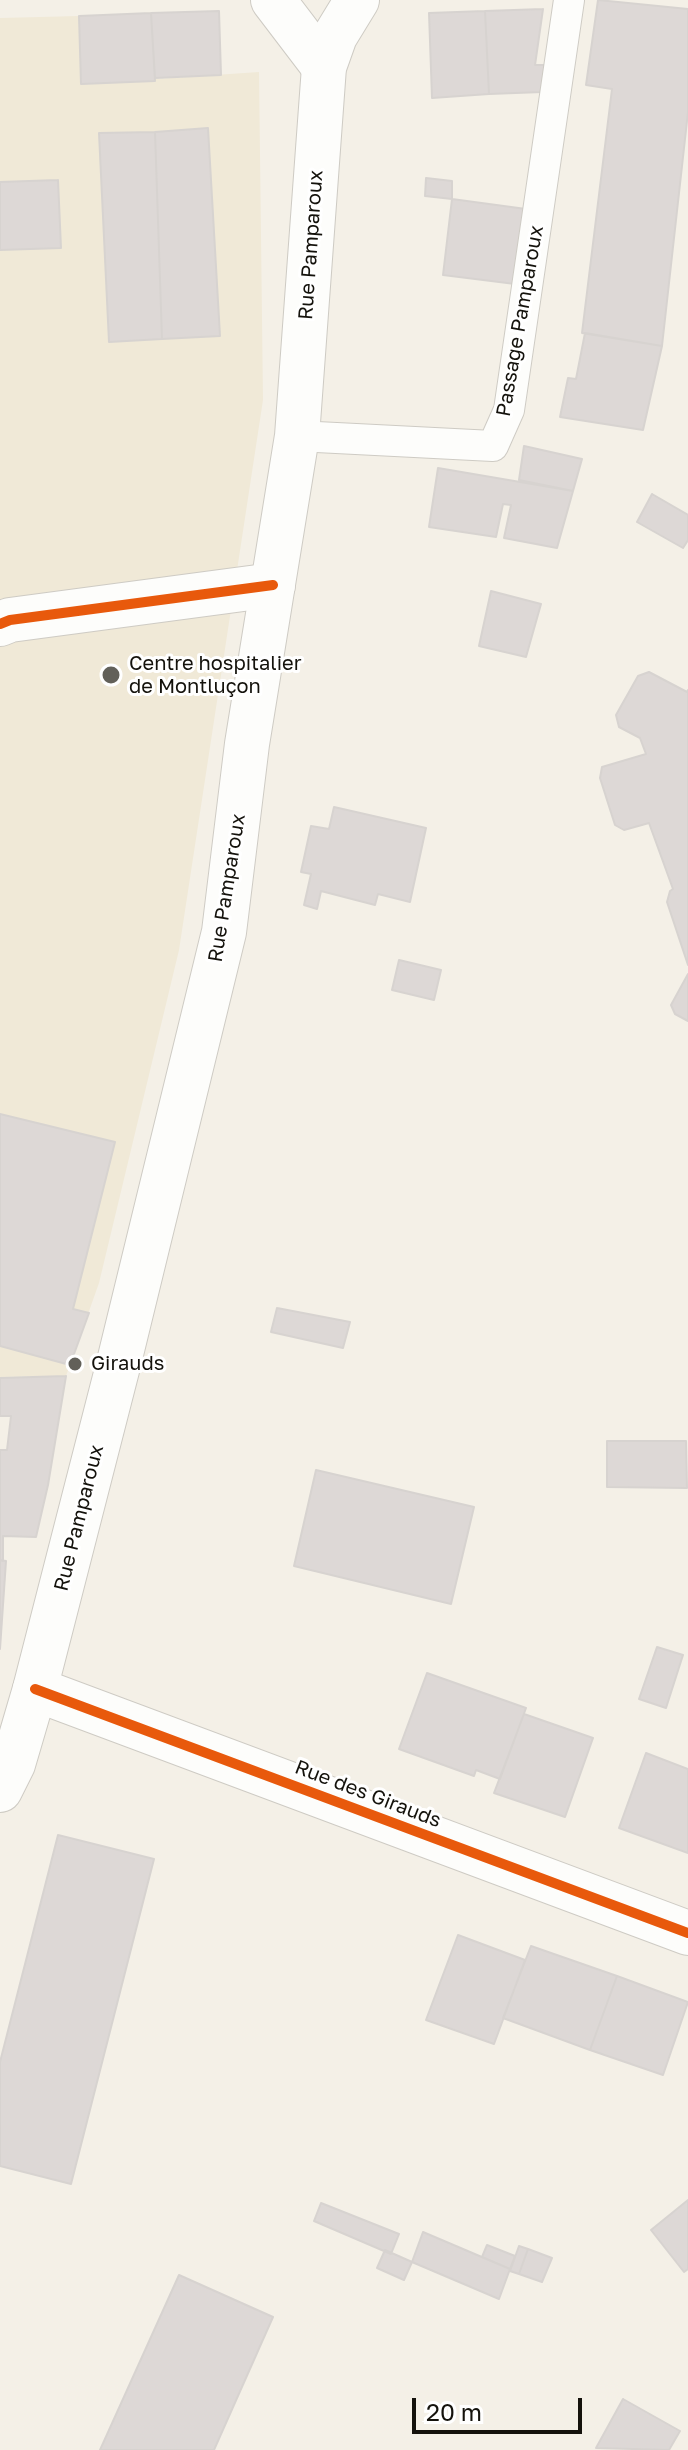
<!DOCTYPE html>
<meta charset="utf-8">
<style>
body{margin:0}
#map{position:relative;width:688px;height:2450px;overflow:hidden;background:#f4f0e7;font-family:"Golos Text",sans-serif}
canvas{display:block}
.scale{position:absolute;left:412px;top:2398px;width:170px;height:36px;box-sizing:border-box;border:4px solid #14120c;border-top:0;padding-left:10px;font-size:24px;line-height:28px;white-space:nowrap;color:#14120c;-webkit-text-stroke:6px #fff;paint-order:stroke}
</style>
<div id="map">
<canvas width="688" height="2450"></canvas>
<div class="scale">20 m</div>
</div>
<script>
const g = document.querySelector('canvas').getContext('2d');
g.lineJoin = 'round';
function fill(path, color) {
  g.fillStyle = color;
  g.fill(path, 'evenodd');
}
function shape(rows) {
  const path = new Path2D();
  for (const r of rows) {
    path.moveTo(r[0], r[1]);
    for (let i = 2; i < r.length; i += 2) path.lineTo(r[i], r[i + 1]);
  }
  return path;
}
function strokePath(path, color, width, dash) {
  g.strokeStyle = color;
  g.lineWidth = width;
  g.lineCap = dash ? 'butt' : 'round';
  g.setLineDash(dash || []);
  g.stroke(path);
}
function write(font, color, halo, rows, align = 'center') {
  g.font = font + ' "Golos Text",sans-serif';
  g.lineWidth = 6;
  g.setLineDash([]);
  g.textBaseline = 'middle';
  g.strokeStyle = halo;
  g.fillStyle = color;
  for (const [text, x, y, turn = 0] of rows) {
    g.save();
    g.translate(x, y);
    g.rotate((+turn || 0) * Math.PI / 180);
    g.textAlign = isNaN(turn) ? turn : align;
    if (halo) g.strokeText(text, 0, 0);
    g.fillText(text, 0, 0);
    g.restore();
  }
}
fill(shape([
 [79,16,82,84,259,72,263,400,179,950,99,1283,66,1376,0,1377,0,18]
]), '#f0e9d7');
const building = shape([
 [598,0,688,9,688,112,662,346,582,333,612,89,586,85,598,0],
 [543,9,535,65,545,65,542,92,489,94,485,11,543,9],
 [219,11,221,75,155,78,151,13,219,11],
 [485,11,489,94,432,98,429,13,485,11],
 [151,13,155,81,81,84,79,16,151,13],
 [208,128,220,336,162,339,155,132,208,128],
 [155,132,162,339,109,342,99,133,155,132],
 [426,178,452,181,452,199,425,196,426,178],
 [58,180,61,248,0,250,0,182,58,180],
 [452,199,526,209,515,284,443,275,452,199],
 [585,333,662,346,643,430,560,417,568,378,576,379,585,333],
 [524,446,582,459,573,491,519,480,524,446],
 [438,468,573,491,557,548,504,538,511,505,503,504,496,537,429,527,438,468],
 [652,494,688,515,688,540,683,548,637,522,652,494],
 [491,591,541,604,526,657,479,646,491,591],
 [649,672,687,692,688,690,688,965,667,902,670,891,673,889,649,823,624,830,615,825,600,778,602,767,646,754,640,738,619,727,616,715,638,676,649,672],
 [334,807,426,828,410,902,378,894,375,905,321,891,317,909,304,905,311,874,301,872,311,826,329,829,334,807],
 [399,960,441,970,434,1000,392,990,399,960],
 [688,974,688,1021,675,1014,671,1005,688,974],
 [0,1114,115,1142,73,1309,89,1313,70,1365,0,1346,0,1114],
 [277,1308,350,1322,343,1348,271,1332,277,1308],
 [66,1376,48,1485,36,1537,3,1536,3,1561,0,1560,0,1450,7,1450,11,1416,0,1416,0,1378,66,1376],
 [607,1441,686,1441,687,1488,607,1487,607,1441],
 [316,1470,474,1507,451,1604,294,1566,316,1470],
 [0,1560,6,1561,0,1649,0,1560],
 [657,1647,683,1655,666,1708,639,1699,657,1647],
 [427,1673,526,1708,500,1779,476,1770,474,1776,399,1749,427,1673],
 [524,1714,593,1738,565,1817,494,1793,524,1714],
 [646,1753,688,1769,688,1853,619,1828,646,1753],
 [58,1835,154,1859,71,2184,0,2166,0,2062,58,1835],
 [458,1935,525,1960,494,2044,426,2020,458,1935],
 [531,1946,617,1976,590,2050,503,2018,531,1946],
 [617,1976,688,2002,663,2075,590,2050,617,1976],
 [688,2200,688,2269,684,2272,651,2230,688,2200],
 [321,2203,399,2234,391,2254,314,2221,321,2203],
 [423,2232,510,2269,499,2299,412,2262,423,2232],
 [487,2245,515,2256,510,2269,482,2257,487,2245],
 [519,2246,528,2249,519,2274,510,2271,519,2246],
 [528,2249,552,2258,542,2282,519,2274,528,2249],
 [385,2250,412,2262,404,2280,377,2268,385,2250],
 [179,2275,273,2317,214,2450,100,2450,179,2275],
 [623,2399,680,2431,669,2450,596,2448,623,2399]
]);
fill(building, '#ddd8d6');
strokePath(building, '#d7d3d0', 2);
const service = shape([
 [297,436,493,446,509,410,569,0]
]);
const minor = shape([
 [0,624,10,620,273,585],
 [35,1689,688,1933]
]);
const secondary = shape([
 [273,0,324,67]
]);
const primary = shape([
 [0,1790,13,1764,35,1689,118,1366,224,932,247,744,297,436,324,67,335,36,357,0]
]);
strokePath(service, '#cecbc4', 32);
strokePath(minor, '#cecbc4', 46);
strokePath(secondary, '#cecbc4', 46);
strokePath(primary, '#cecbc4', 46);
strokePath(service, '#fdfdfb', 30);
strokePath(minor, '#fdfdfb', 44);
strokePath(secondary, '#fdfdfb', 44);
strokePath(primary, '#fdfdfb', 44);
strokePath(shape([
 [0,624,10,620,273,585],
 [35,1689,688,1933]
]), '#e8590c', 10);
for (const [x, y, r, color] of [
 [111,675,10,"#626059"],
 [75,1364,8,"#626059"]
]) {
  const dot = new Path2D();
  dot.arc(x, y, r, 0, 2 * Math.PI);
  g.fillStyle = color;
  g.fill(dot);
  strokePath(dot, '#fff', 3);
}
write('20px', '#14120c', '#fff', [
 ["Rue Pamparoux",311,245,-86],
 ["Passage Pamparoux",520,321,-80],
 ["Rue Pamparoux",227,888,-81],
 ["Rue Pamparoux",79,1518,-76],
 ["Rue des Girauds",368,1794,21]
]);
write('20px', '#14120c', '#fff', [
 ["Centre hospitalier",129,664],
 ["de Montluçon",129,687],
 ["Girauds",91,1364]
], 'left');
</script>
